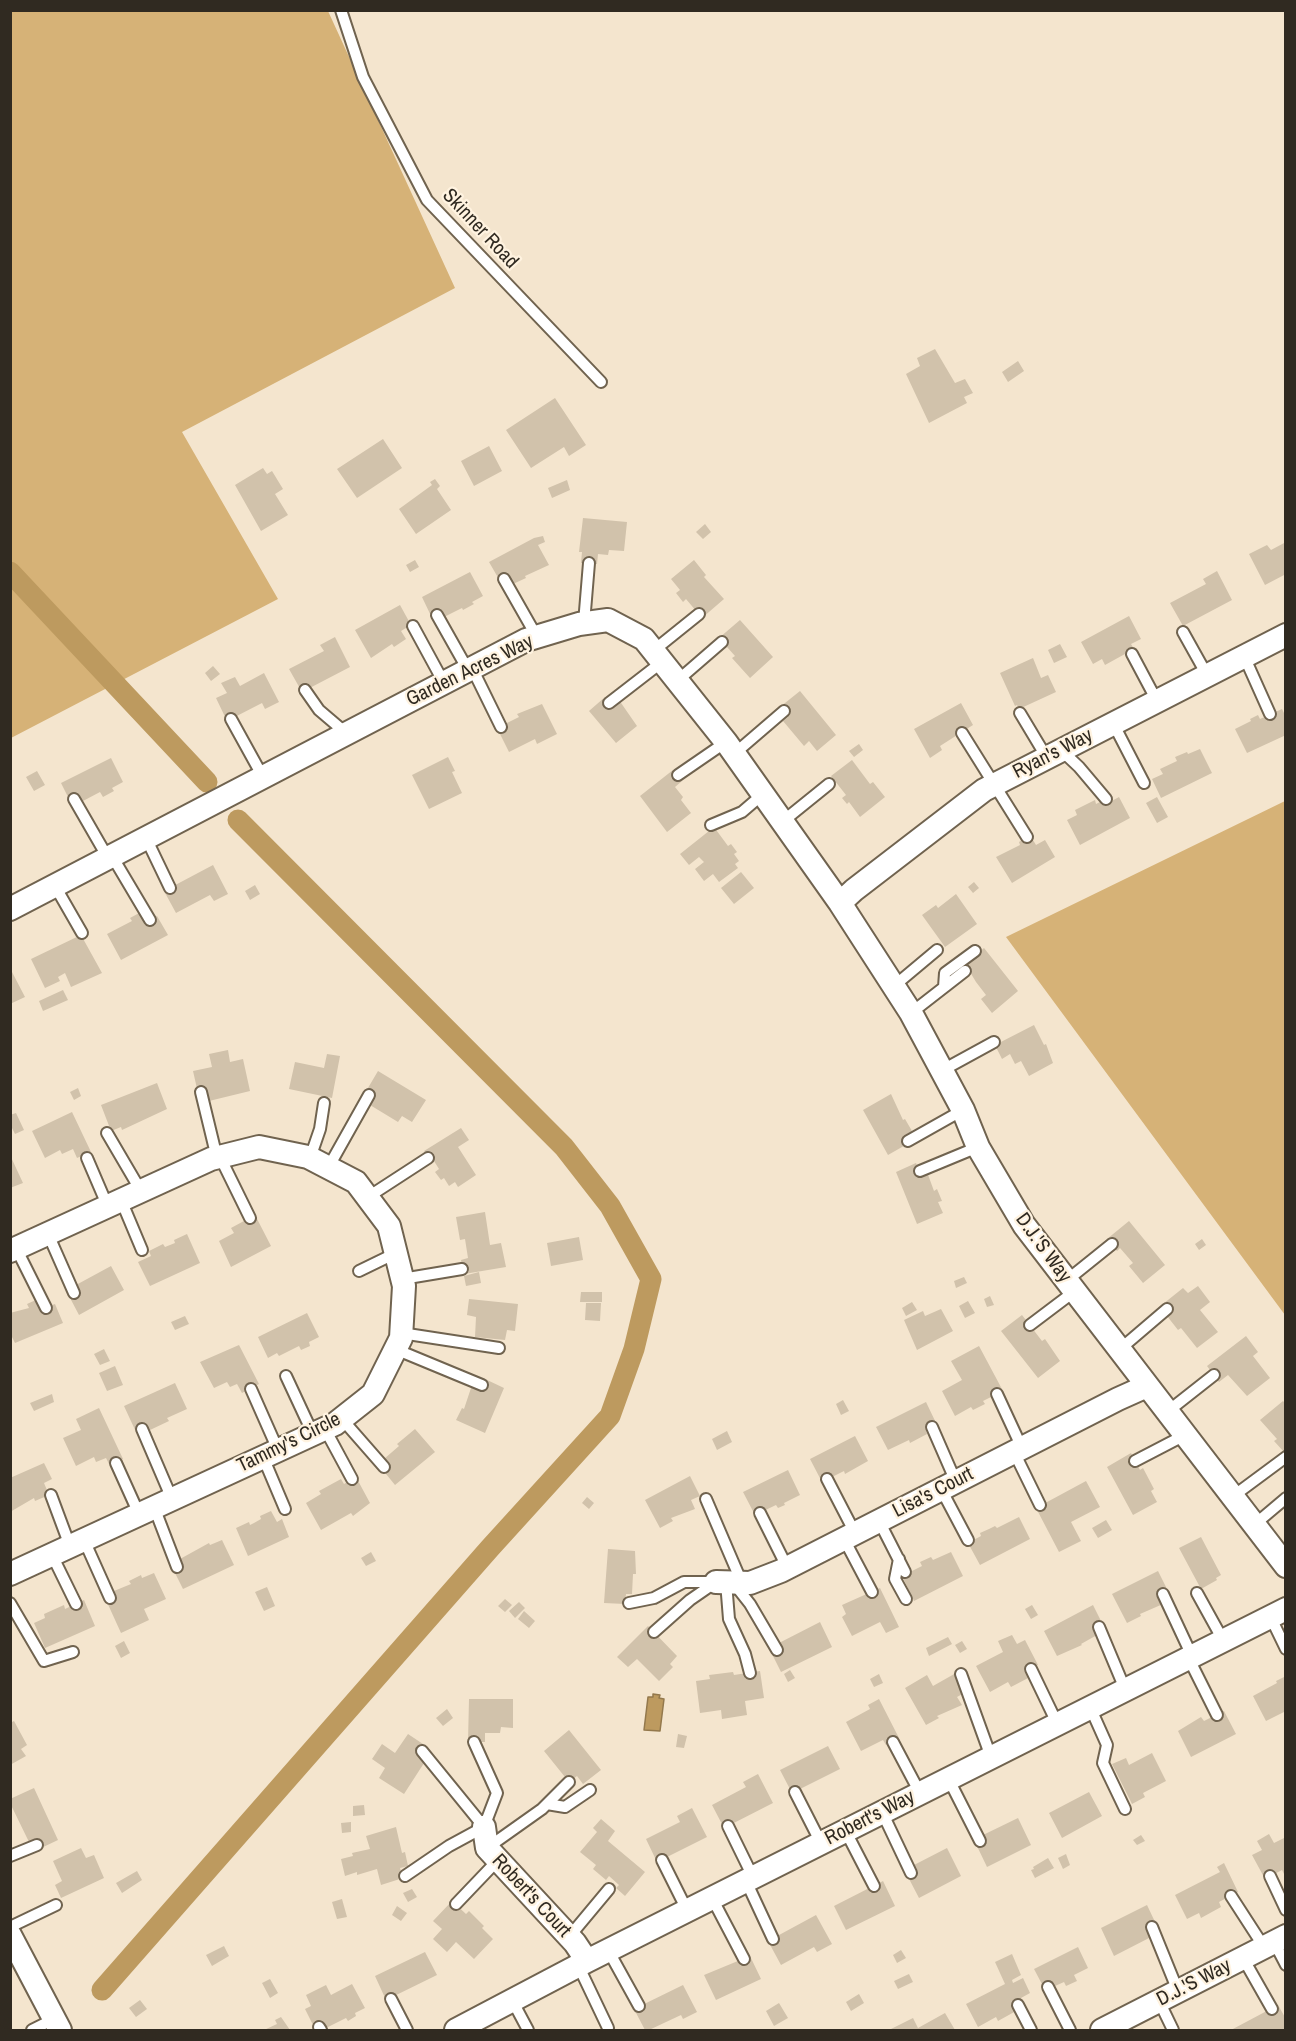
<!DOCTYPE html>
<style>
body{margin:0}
#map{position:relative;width:1296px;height:2041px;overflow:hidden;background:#f4e5ce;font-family:"Archivo Narrow",sans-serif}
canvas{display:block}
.frame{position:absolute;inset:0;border:12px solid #302a21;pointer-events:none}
</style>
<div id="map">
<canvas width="1296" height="2041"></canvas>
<div class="frame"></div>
</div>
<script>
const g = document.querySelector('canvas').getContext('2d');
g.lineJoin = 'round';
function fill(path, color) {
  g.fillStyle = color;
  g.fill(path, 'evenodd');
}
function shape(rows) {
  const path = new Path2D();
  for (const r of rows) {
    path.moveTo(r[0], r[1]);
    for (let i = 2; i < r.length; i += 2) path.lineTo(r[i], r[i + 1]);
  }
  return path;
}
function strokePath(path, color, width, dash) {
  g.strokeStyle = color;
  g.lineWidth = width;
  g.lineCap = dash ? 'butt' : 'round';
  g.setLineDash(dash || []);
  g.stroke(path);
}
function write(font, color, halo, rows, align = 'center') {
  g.font = font + ' "Archivo Narrow",sans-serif';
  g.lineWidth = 4.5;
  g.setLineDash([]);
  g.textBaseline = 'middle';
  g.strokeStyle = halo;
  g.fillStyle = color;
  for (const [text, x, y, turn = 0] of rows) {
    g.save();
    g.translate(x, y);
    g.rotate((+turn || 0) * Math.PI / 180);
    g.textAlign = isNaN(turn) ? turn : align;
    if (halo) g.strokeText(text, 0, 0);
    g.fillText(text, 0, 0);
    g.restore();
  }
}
fill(shape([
 [11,11,328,11,455,288,182,432,278,599,11,738],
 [1285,801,1285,1315,1006,937]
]), '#d6b277');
const water = shape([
 [653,1694,660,1695,659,1698,664,1699,660,1731,644,1730,648,1697,653,1697,653,1694]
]);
fill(water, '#bd9a5f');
strokePath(water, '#93784c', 1.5);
strokePath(shape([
 [10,572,207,782],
 [102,1990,490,1548,610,1416,634,1349,651,1279,610,1206,564,1147,238,820]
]), '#bd9a5f', 21);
fill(shape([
 [935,349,955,383,965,379,973,393,964,397,967,403,929,423,906,374,920,366,917,358],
 [1018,361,1024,371,1008,382,1002,372],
 [555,398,586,445,569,456,564,447,531,468,506,430],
 [383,439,402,468,357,498,337,469],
 [489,446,502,471,474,486,461,461],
 [263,468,267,474,272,471,283,489,275,494,288,515,261,531,235,485],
 [435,479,440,486,437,489,451,510,416,534,399,509,432,485,430,482],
 [567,480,570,490,552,498,548,488],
 [583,518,627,522,624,551,609,550,608,555,598,554,597,564,581,563,582,552,579,552],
 [705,524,711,532,703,539,696,532],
 [543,536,545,542,538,545,549,565,525,576,526,578,513,584,509,577,500,581,489,562,534,538],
 [1286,542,1286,574,1265,585,1249,554,1267,545,1271,550],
 [415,560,419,567,410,572,406,565],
 [694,560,706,575,704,577,724,599,702,618,686,599,683,602,676,593,680,590,671,579],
 [1217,571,1232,600,1183,626,1170,603,1206,584,1203,579],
 [470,572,483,596,472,602,474,604,463,610,462,608,444,617,442,613,432,618,422,597],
 [400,605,411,625,401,631,406,639,394,647,392,644,371,658,355,630],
 [1129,616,1141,639,1131,644,1134,649,1105,665,1102,659,1093,664,1081,642],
 [740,620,773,657,750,678,732,658,735,656,719,638],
 [335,637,350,667,302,692,289,669,324,651,320,645],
 [1060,644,1067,657,1054,663,1048,650],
 [1033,658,1041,678,1048,675,1056,692,1019,709,1017,705,1015,706,1000,673],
 [213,666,220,674,211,681,205,673],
 [264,673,279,702,265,709,262,703,227,721,216,698,227,693,221,683,235,677,240,686],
 [800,691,836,735,817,751,809,741,804,746,783,721,788,717,780,707],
 [605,697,612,706,619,700,637,726,616,743,589,711],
 [961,703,973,725,940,746,942,750,930,758,914,729],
 [542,704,557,734,537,744,535,739,509,752,497,728,519,717,517,714],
 [1282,709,1286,717,1286,735,1247,753,1235,729,1251,721,1250,719,1258,715,1260,719],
 [859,744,863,750,854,757,849,751],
 [1200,749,1212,773,1161,798,1152,779,1163,774,1160,769,1177,761,1175,757,1187,752,1188,754],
 [448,757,455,771,452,772,462,793,429,809,412,775],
 [111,758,123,782,112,788,114,791,103,797,100,792,83,801,80,796,70,801,61,783],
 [852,760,870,784,873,782,885,797,860,817,849,802,847,804,842,798,846,795,831,776],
 [673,770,682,781,675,787,683,797,681,800,691,813,667,832,640,796],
 [37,771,45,785,34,791,26,777],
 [1119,797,1130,818,1080,845,1067,820,1077,815,1075,810,1095,800,1096,804,1106,799,1108,803],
 [1157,797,1168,817,1157,823,1146,803],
 [714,827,728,846,731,844,737,852,734,854,739,861,735,864,738,868,719,882,713,874,704,881,695,869,704,862,699,857,689,865,680,854],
 [1030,835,1036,845,1045,840,1055,857,1012,883,996,857,1020,845,1019,842],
 [213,865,228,894,214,901,210,895,176,913,164,891],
 [741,872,754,888,734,904,721,888],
 [974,882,979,888,973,893,968,887],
 [255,885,260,894,250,900,245,891],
 [956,894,977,924,945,947,922,915,936,905,938,908],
 [141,912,146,922,157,916,168,935,121,960,107,934,132,921,130,918],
 [81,935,102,973,71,987,65,973,58,977,60,981,45,988,31,959],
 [984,948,1018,991,992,1013,981,999,986,995,976,982,970,972,971,970,966,963],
 [12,972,25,997,10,1004,10,973],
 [63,990,68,1000,43,1011,39,1001],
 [1034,1025,1044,1045,1046,1044,1053,1063,1029,1076,1021,1061,1015,1064,1010,1054,1002,1059,995,1045],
 [228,1050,230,1062,243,1059,250,1091,209,1101,207,1091,198,1093,193,1071,212,1067,209,1054],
 [327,1054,340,1056,332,1098,289,1089,295,1062,324,1068],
 [378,1071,426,1100,412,1122,402,1116,398,1122,370,1105,374,1098,365,1093],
 [157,1083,167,1109,122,1130,121,1127,111,1131,101,1105],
 [78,1088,81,1096,74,1100,70,1092],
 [891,1094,903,1120,905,1119,912,1131,905,1135,909,1143,888,1155,863,1110],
 [72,1112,91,1152,77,1158,73,1149,62,1154,60,1150,45,1158,32,1131],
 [16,1113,24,1130,15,1134,10,1124,10,1115],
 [461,1128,469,1140,458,1147,476,1175,458,1187,455,1182,449,1186,444,1178,441,1180,435,1172,439,1169,434,1161,432,1163,424,1151],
 [10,1155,23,1183,10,1188],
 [916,1163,921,1174,927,1172,934,1191,937,1189,942,1201,938,1202,943,1213,917,1224,896,1172],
 [485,1212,490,1245,501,1243,506,1267,464,1274,461,1260,468,1258,465,1239,460,1240,456,1217],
 [255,1215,271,1246,231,1267,219,1241,234,1233,231,1228],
 [1129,1221,1165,1265,1143,1283,1129,1266,1133,1263,1120,1248,1117,1251,1107,1239],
 [187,1234,200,1263,150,1286,138,1262,151,1256,149,1251,163,1244,165,1247,175,1243,174,1240],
 [579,1237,583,1260,551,1266,547,1243],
 [1202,1239,1206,1245,1199,1250,1195,1244],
 [111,1266,124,1290,79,1315,69,1296,79,1290,76,1285],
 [479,1272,481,1283,466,1286,464,1276],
 [964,1277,967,1283,956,1288,954,1281],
 [1198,1286,1210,1302,1200,1310,1218,1332,1197,1348,1181,1328,1178,1330,1167,1316,1170,1313,1163,1304,1183,1288,1188,1293],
 [581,1292,602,1292,602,1302,580,1302],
 [990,1296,994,1305,987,1307,984,1299],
 [38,1299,42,1309,55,1304,63,1323,15,1343,10,1333,10,1313,29,1308,27,1304],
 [469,1299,518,1304,515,1331,507,1330,505,1340,475,1337,476,1317,467,1315],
 [968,1301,975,1313,965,1318,959,1306],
 [912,1302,917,1310,906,1316,902,1308],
 [586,1303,601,1303,600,1321,585,1320],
 [941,1309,953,1331,917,1350,904,1320,923,1311,925,1316],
 [307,1313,319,1337,309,1342,310,1346,301,1350,299,1346,279,1356,277,1353,268,1358,258,1337],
 [1022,1315,1042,1341,1045,1339,1060,1361,1038,1378,1001,1331],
 [185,1316,189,1324,175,1330,171,1322],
 [1246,1336,1258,1352,1253,1356,1270,1378,1247,1396,1228,1375,1219,1382,1207,1366],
 [239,1345,259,1384,242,1393,237,1384,230,1387,227,1382,214,1388,200,1362],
 [979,1346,1003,1391,983,1401,985,1404,973,1410,971,1407,955,1416,942,1391,962,1380,951,1361],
 [104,1349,110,1361,100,1365,94,1354],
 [115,1366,123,1385,107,1391,99,1373],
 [485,1379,504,1388,485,1433,456,1420,462,1408,464,1409,472,1385,481,1389],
 [175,1383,187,1409,167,1418,169,1421,150,1430,148,1426,136,1432,124,1406],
 [52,1394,54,1402,34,1411,30,1403],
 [843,1400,849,1411,841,1415,836,1404],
 [1283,1401,1286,1404,1284,1452,1274,1441,1277,1439,1260,1420],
 [926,1402,937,1425,926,1430,927,1434,910,1443,909,1440,888,1450,876,1427],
 [99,1408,123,1459,110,1466,106,1458,96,1462,94,1457,76,1466,63,1438,81,1430,76,1419],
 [415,1429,435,1452,395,1485,382,1469,388,1464,384,1459,399,1446,397,1444],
 [727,1431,732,1442,717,1450,712,1439],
 [855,1436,868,1461,845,1474,844,1471,822,1482,810,1459],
 [1131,1453,1140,1470,1143,1468,1154,1489,1151,1491,1157,1502,1133,1515,1107,1467],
 [44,1463,52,1479,44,1483,49,1495,35,1501,34,1498,10,1512,10,1478],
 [788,1470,800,1495,784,1503,785,1505,778,1508,776,1505,755,1515,743,1492],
 [690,1476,700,1496,691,1500,695,1509,671,1518,673,1521,660,1528,645,1500],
 [356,1477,370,1503,353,1516,351,1513,321,1530,306,1503,321,1494,319,1491,341,1479,344,1484],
 [1086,1481,1100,1507,1071,1522,1081,1541,1059,1552,1036,1508],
 [587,1497,594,1503,589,1509,582,1503],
 [271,1511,277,1522,282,1519,289,1537,248,1556,236,1528,249,1522,250,1525,254,1523,261,1519,260,1516],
 [1019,1517,1030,1539,980,1565,968,1543,981,1536,980,1533,989,1529,995,1526,997,1528],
 [1106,1520,1112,1530,1098,1538,1092,1528],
 [1201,1537,1221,1575,1216,1578,1217,1580,1201,1589,1179,1548],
 [222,1540,234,1565,183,1589,173,1569,183,1564,180,1559,209,1543,210,1545],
 [608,1549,635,1551,636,1574,633,1574,632,1594,626,1594,625,1604,604,1603],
 [371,1552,376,1561,366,1566,361,1558],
 [951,1552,963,1576,914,1601,902,1576,922,1566,920,1562,931,1557,933,1560],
 [1158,1571,1168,1591,1159,1596,1163,1604,1140,1614,1141,1616,1127,1623,1112,1594],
 [154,1573,166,1599,144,1609,149,1620,121,1633,106,1600,116,1595,114,1591,131,1584,129,1581,141,1575,142,1578],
 [267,1587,275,1606,264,1611,255,1592],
 [880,1588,899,1627,886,1633,880,1622,852,1636,842,1617,846,1614,842,1605],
 [505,1599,512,1605,505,1612,498,1606],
 [84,1600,95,1626,45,1648,34,1623,45,1618,44,1614,64,1605,65,1609],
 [519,1602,525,1608,515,1618,509,1611],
 [1032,1605,1038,1615,1031,1619,1025,1609],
 [1093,1605,1103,1625,1097,1635,1081,1644,1082,1645,1057,1656,1044,1631],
 [524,1611,535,1621,529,1628,518,1619],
 [820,1622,832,1647,781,1672,771,1652,781,1648,779,1643],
 [648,1626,677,1656,670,1664,673,1667,659,1681,637,1659,628,1667,617,1657],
 [1012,1635,1017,1644,1025,1640,1038,1665,1027,1671,1030,1677,1011,1687,1008,1682,990,1692,976,1666,1003,1652,998,1641],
 [948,1637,952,1644,929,1656,926,1648],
 [124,1641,130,1653,121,1658,115,1646],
 [962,1641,967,1649,960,1653,955,1645],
 [790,1670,795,1678,788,1682,784,1674],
 [760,1671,764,1698,745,1701,747,1715,722,1719,721,1710,700,1713,696,1681,710,1679,709,1675,733,1672,734,1675],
 [956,1673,966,1692,957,1697,962,1705,937,1716,939,1718,926,1725,905,1688,927,1675,933,1686],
 [879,1674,883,1683,874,1687,870,1679],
 [1286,1676,1286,1711,1266,1721,1253,1696,1277,1683,1276,1681],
 [469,1699,513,1699,513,1728,501,1727,500,1733,485,1733,485,1742,468,1742],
 [879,1699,899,1738,886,1745,883,1740,861,1751,846,1722,870,1709,868,1705],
 [447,1709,453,1718,443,1726,436,1718],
 [1224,1711,1236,1734,1191,1757,1178,1731,1201,1717,1204,1721],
 [14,1721,27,1745,21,1749,26,1756,10,1765,10,1723],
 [569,1730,601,1770,583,1784,577,1776,569,1782,544,1751],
 [408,1734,426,1746,419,1755,426,1760,404,1794,379,1778,385,1768,372,1759,382,1744,395,1753],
 [678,1734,687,1736,684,1748,676,1747],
 [828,1746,840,1769,792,1793,780,1770],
 [1152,1753,1166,1781,1143,1793,1145,1797,1132,1804,1112,1764,1126,1758,1129,1765],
 [758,1774,773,1803,724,1828,712,1805,746,1787,743,1782],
 [34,1788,58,1840,39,1849,34,1839,29,1842,10,1803,10,1799],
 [1089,1792,1102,1816,1062,1838,1049,1813],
 [364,1805,365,1815,353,1816,353,1806],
 [692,1808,707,1837,657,1862,646,1839,680,1822,677,1816],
 [1018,1818,1031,1845,987,1867,976,1844,985,1839,983,1835],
 [601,1819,615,1831,608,1841,645,1872,625,1896,616,1888,619,1885,609,1876,606,1880,593,1869,596,1865,580,1852,597,1832,593,1828],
 [351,1822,351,1832,342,1833,341,1823],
 [396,1827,402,1853,405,1852,408,1866,400,1868,403,1878,381,1885,377,1869,357,1875,357,1872,345,1876,341,1859,353,1856,352,1853,370,1849,366,1836],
 [1269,1834,1274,1843,1286,1837,1286,1873,1284,1874,1282,1870,1265,1879,1252,1855,1262,1850,1257,1841],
 [1141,1835,1145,1841,1137,1845,1133,1840],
 [81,1848,86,1858,94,1855,104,1878,61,1898,55,1885,62,1881,53,1861],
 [947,1848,961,1876,919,1898,907,1875,917,1870,914,1865],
 [1066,1854,1070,1865,1063,1869,1058,1858],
 [1048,1858,1054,1868,1035,1878,1031,1870,1034,1869,1033,1867],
 [1224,1863,1238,1892,1219,1902,1221,1907,1201,1918,1199,1913,1187,1919,1175,1895,1220,1872,1217,1867],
 [137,1871,142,1880,122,1893,116,1883],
 [883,1881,895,1906,846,1930,834,1906],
 [412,1889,417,1897,408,1902,403,1893],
 [342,1899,347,1917,337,1919,332,1902],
 [452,1901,466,1914,469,1911,484,1926,482,1928,493,1939,474,1959,456,1942,447,1952,433,1939,442,1929,433,1921],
 [1147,1905,1156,1924,1147,1929,1151,1937,1114,1956,1101,1928],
 [397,1906,407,1913,401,1921,392,1915],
 [816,1915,832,1944,817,1952,814,1947,781,1965,768,1941],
 [224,1946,229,1956,212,1966,206,1955],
 [1078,1947,1088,1968,1074,1975,1077,1981,1066,1986,1064,1982,1055,1986,1054,1983,1044,1988,1034,1969],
 [901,1950,906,1958,897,1963,893,1955],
 [425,1952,437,1975,386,2000,375,1976],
 [1012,1954,1021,1975,1012,1980,1013,1983,1023,1978,1030,1993,1021,1998,1023,2003,1014,2008,1016,2011,998,2021,996,2017,978,2027,966,2004,1005,1984,995,1962],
 [750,1956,761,1979,716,2000,704,1975],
 [909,1974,913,1982,898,1989,894,1981],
 [270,1979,278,1993,270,1998,262,1983],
 [352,1984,365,2008,355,2013,356,2016,348,2021,346,2018,326,2028,324,2024,315,2029,305,2009,311,2006,306,1995,326,1985,331,1995],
 [683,1985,697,2012,683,2019,681,2015,649,2030,645,2030,634,2009],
 [859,1994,864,2003,851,2011,846,2002],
 [140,2000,147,2009,136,2017,129,2008],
 [779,2003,788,2018,774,2026,766,2011],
 [1278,2005,1286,2019,1286,2030,1231,2030],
 [945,2013,955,2030,889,2030,913,2018,918,2028],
 [281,2017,290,2030,264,2030,277,2024,275,2020]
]), '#d1c2ab');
const service = shape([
 [341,10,363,77,427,200,601,382],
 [504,579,537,637],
 [437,615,468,670],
 [584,623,589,563],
 [413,626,444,683],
 [1183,632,1207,675],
 [653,651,699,614],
 [1132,654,1157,701],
 [1244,656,1270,714],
 [472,668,501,727],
 [677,681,722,642],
 [305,690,319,710,346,733],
 [609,703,662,662],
 [1020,713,1047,758],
 [231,719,263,777],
 [1113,723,1144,783],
 [962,733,1027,837],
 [1061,750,1079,767,1106,799],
 [734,754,784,711],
 [678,775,726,742],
 [74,799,108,858],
 [782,822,829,784],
 [711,825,742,812,763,794],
 [146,838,170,888],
 [112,856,150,920],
 [55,886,82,933],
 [894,986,937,950],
 [944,987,945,973,975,951],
 [911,1013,965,971],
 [941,1071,994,1042],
 [201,1092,217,1158],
 [107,1133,141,1191],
 [908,1141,963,1110],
 [220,1157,250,1218],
 [87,1158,108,1207],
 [310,1158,320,1129,324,1103],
 [328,1168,369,1095],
 [920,1171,978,1147],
 [368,1197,428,1158],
 [121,1200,142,1250],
 [48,1234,74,1293],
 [16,1248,46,1308],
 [359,1271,396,1253],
 [402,1279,462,1269],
 [1066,1281,1112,1244],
 [1030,1325,1075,1291],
 [401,1333,499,1348],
 [395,1349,482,1385],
 [1119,1350,1167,1309],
 [286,1376,313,1434],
 [251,1389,278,1450],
 [997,1394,1022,1448],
 [1167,1412,1214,1375],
 [342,1419,384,1467],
 [932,1427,956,1482],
 [142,1429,172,1499],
 [325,1429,352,1479],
 [1014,1452,1040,1505],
 [263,1457,285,1509],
 [1135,1461,1185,1435],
 [116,1463,139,1514],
 [827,1479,855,1533],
 [941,1489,968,1540],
 [51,1495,70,1546],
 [1232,1497,1286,1457],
 [706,1499,742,1583],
 [154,1507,177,1567],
 [760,1513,787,1567],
 [879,1521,905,1572],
 [1254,1525,1286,1498],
 [844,1539,872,1592],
 [84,1540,110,1598],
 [52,1555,76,1604],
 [899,1559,895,1579,906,1599],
 [726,1582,729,1619,745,1654,750,1673],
 [735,1585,750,1604,777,1650],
 [1197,1593,1223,1640],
 [1163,1594,1192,1656],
 [10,1603,44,1661,73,1652],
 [629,1603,654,1598,684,1582,716,1582],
 [1270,1616,1286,1649],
 [1099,1627,1125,1689],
 [654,1632,690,1600,716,1582],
 [1188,1657,1217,1715],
 [1031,1669,1057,1723],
 [961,1674,991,1757],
 [1090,1707,1107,1745,1103,1763,1125,1809],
 [893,1742,920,1793],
 [422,1751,484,1827],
 [948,1778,980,1841],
 [795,1792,821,1843],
 [547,1804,565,1807,590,1790],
 [882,1812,911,1873],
 [728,1826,753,1877],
 [845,1830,874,1886],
 [487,1848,542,1809,569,1782],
 [10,1856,37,1845],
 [662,1860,687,1910],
 [405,1876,449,1846,484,1827,497,1793,474,1742],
 [1270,1876,1286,1910],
 [746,1881,773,1939],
 [1231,1896,1264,1947],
 [712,1898,744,1959],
 [456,1904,498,1860],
 [10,1927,56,1905],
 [1152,1927,1178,1991],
 [569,1937,609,1889],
 [1274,1942,1286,1965],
 [608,1950,639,2006],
 [1243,1958,1272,2009],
 [578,1965,608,2028],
 [1048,1987,1070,2030],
 [391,1999,407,2030],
 [512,2000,528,2030],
 [1159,2001,1173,2030],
 [1018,2005,1031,2030],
 [319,2027,321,2030],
 [32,2030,54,2019]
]);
const minor = shape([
 [840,903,854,890,984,790,1286,635],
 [10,909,526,640,579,624,608,620,644,639,726,742,840,903,911,1013,963,1110,978,1147,1024,1225,1286,1566],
 [10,1251,211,1159,259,1147,308,1157,356,1182,389,1226,404,1286,401,1338,373,1394,335,1424,10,1574],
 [716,1582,750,1583,781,1571,1118,1399,1147,1386],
 [484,1827,487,1848,575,1943,587,1961],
 [10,1935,60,2030],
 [456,2030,587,1961,1286,1609],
 [1102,2030,1286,1936]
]);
strokePath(service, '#70634f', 14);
strokePath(minor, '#70634f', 26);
strokePath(service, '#fff', 10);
strokePath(minor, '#fff', 22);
write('20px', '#302a21', '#fff3e0', [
 ["Skinner Road",480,229,47],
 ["Garden Acres Way",470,671,-26],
 ["Ryan's Way",1053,754,-27],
 ["D.J.'S Way",1043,1248,54],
 ["Tammy's Circle",289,1443,-26],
 ["Lisa's Court",933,1493,-27],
 ["Robert's Way",870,1818,-27],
 ["Robert's Court",531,1896,47],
 ["D.J.'S Way",1194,1983,-27]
]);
</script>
